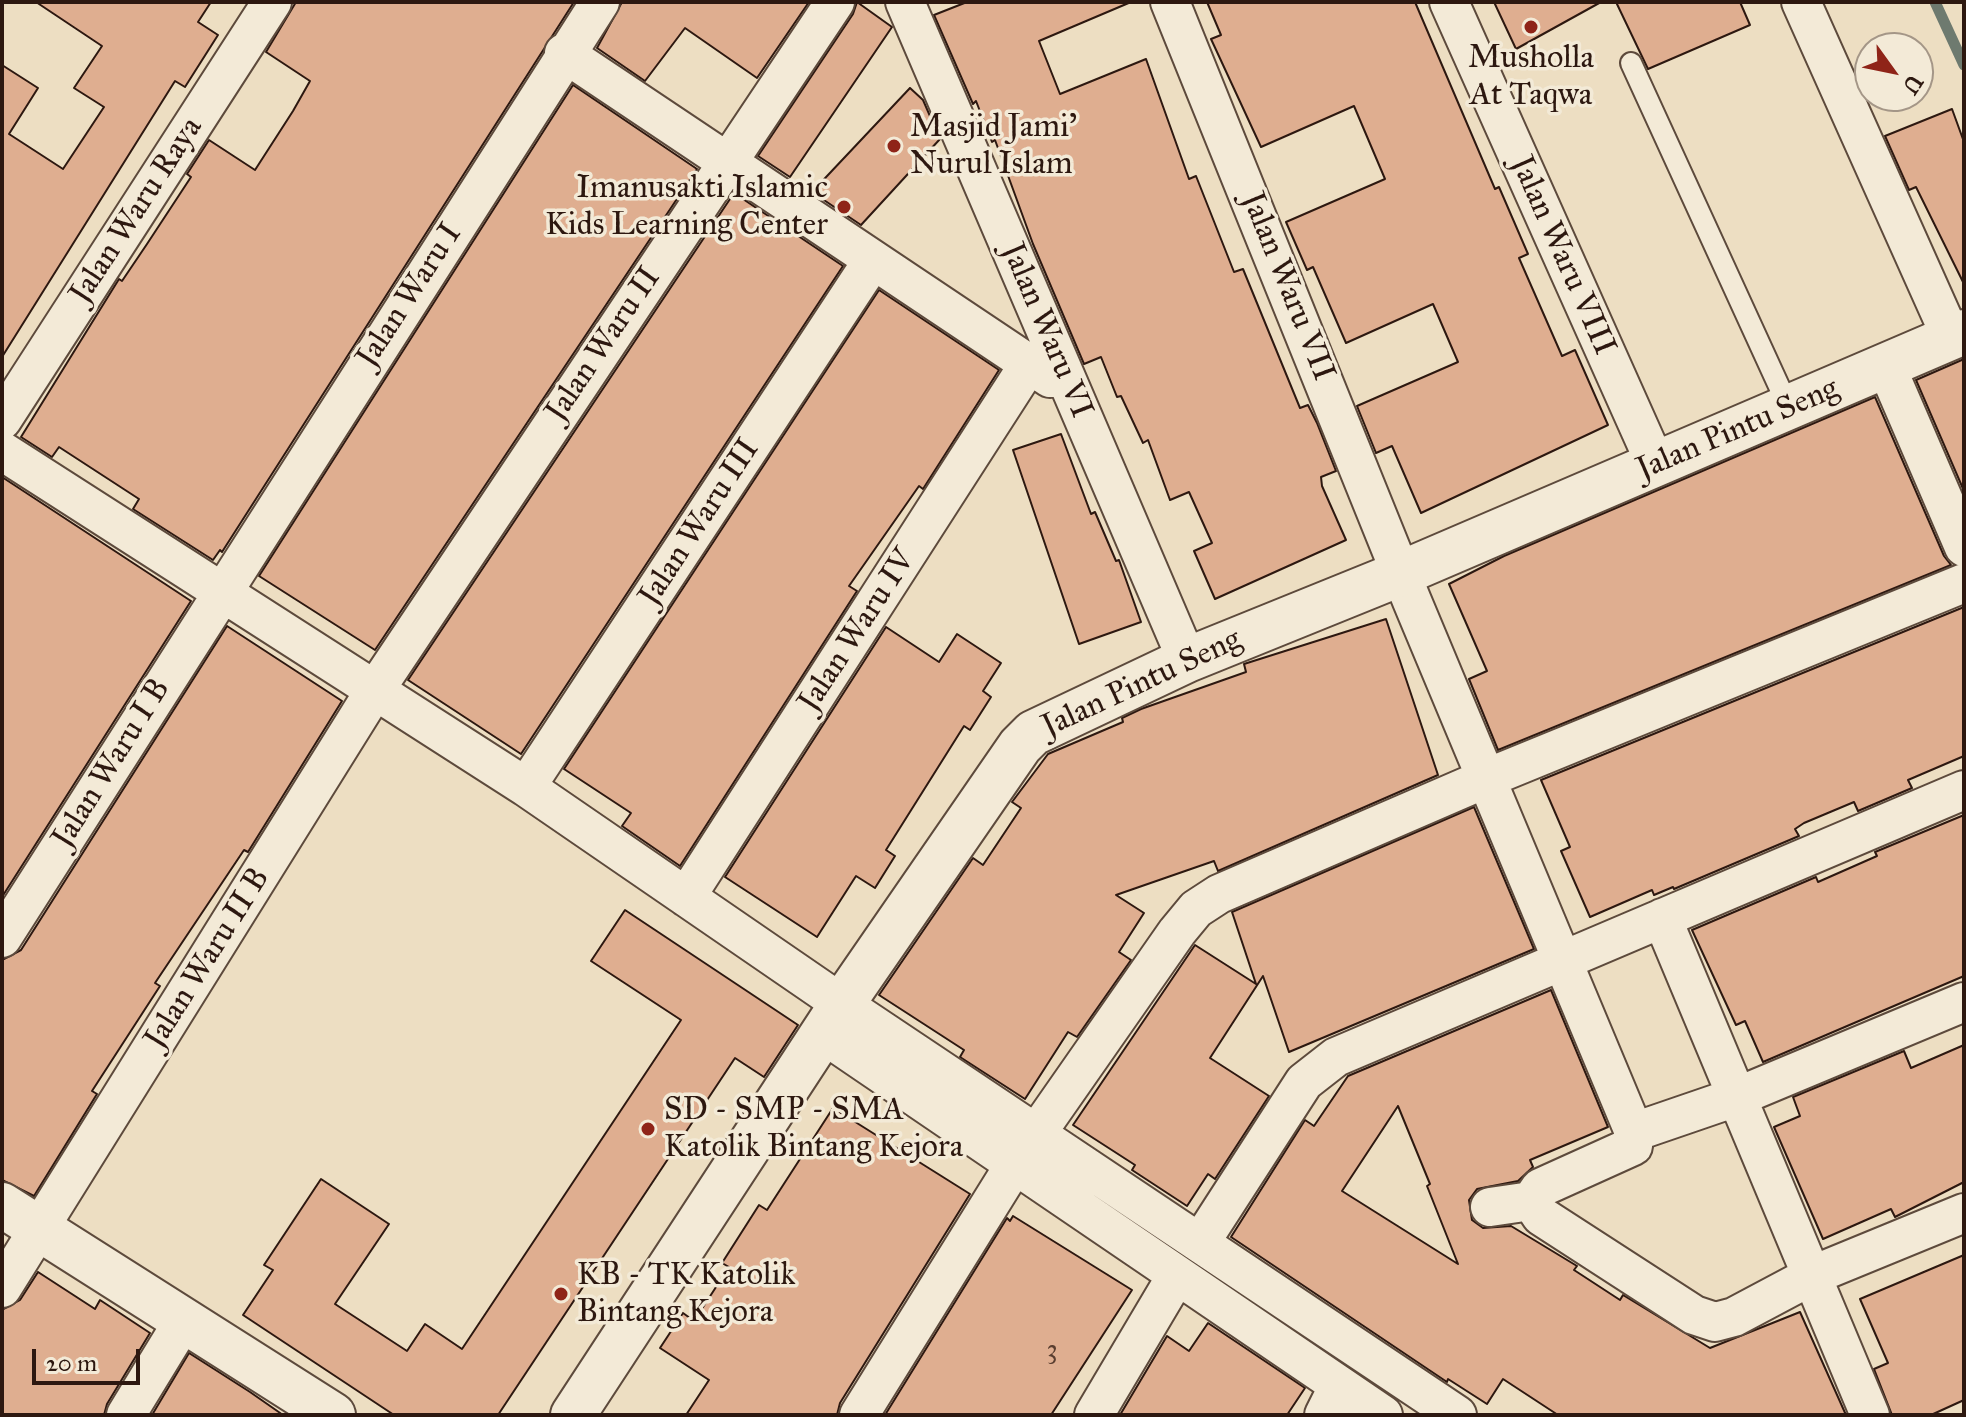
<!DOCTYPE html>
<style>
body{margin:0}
#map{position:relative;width:1966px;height:1417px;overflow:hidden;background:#eddec2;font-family:"IM FELL Great Primer",serif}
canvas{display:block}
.frame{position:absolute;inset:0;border:4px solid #2d1810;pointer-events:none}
.north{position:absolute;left:1854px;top:32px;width:80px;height:80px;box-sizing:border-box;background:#f3ead7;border:2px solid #a49687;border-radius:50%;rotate:123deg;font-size:22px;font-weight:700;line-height:32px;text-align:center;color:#2d1810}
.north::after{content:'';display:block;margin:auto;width:28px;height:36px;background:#8f2418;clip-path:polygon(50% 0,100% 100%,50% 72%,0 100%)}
.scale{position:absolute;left:32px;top:1349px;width:108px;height:36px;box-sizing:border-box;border:4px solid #2d1810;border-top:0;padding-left:10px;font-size:24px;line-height:28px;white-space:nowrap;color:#2d1810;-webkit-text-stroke:6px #f3ead7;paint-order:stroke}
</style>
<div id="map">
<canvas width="1966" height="1417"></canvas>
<div class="frame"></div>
<div class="north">U</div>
<div class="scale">20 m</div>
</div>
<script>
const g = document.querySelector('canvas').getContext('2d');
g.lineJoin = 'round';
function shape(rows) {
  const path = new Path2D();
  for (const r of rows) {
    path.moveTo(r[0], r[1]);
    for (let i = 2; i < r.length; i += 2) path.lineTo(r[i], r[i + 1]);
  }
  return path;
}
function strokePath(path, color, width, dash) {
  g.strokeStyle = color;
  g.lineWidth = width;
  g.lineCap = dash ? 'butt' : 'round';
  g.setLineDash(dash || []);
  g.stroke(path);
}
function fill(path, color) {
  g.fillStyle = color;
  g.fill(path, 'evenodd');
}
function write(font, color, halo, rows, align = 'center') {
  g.font = font + ' "IM FELL Great Primer",serif';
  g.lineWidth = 7;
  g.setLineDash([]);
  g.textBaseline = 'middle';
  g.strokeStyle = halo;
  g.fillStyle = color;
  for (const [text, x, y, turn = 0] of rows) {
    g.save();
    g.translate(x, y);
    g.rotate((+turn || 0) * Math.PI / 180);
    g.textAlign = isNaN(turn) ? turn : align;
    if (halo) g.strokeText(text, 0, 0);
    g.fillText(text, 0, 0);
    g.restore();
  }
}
strokePath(shape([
 [1935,2,1964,65]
]), '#6e7a6f', 11);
const building = shape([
 [36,2,211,2,198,22,218,35,185,87,175,81,2,357,2,65,38,88,9,134,63,169,104,107,74,88,102,46,36,2],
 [296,2,574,2,222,552,220,550,213,560,133,509,139,499,59,447,52,457,21,437,119,279,122,281,147,244,191,177,187,174,209,140,255,170,293,111,310,81,266,52,296,2],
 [622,2,809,2,757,78,685,28,645,81,597,48,622,2],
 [857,2,892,27,790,177,758,156,853,14,857,2],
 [967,2,1131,2,1039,41,1060,94,1146,59,1189,179,1196,176,1234,272,1243,269,1300,408,1308,405,1317,423,1336,471,1321,477,1322,486,1346,540,1215,599,1194,551,1212,543,1189,492,1170,500,1148,440,1143,443,1121,396,1117,397,1101,357,1084,364,1033,244,995,140,992,142,976,101,973,104,934,15,967,2],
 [1207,2,1415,2,1495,189,1499,187,1528,254,1519,258,1562,356,1575,350,1608,425,1421,513,1392,446,1376,453,1357,406,1458,362,1433,304,1346,343,1313,267,1307,270,1286,222,1385,179,1354,106,1261,147,1211,39,1221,35,1207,2],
 [1494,2,1601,2,1516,49,1494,2],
 [1616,2,1740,2,1750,25,1648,69,1616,2],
 [573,85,697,169,375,650,259,576,573,85],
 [910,88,923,100,940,139,861,225,812,192,910,88],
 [1952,109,1964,142,1964,284,1916,187,1909,190,1885,136,1952,109],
 [734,193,843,266,521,754,408,680,734,193],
 [879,290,999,370,923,489,919,486,849,586,857,591,680,866,622,826,631,813,564,769,879,290],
 [1964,359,1964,491,1916,380,1964,359],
 [1875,397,1944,556,1951,565,1498,750,1469,679,1487,671,1449,584,1504,556,1875,397],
 [1061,434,1091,514,1095,512,1116,561,1119,560,1141,622,1079,644,1013,450,1061,434],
 [2,477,191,601,2,897,2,477],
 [1964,607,1964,756,1908,780,1912,788,1858,811,1854,802,1804,823,1795,829,1799,836,1674,889,1673,887,1654,895,1652,890,1590,917,1561,851,1570,847,1541,780,1964,607],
 [1386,619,1438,775,1218,871,1214,861,1116,895,1144,913,1119,952,1131,960,1077,1037,1068,1032,1025,1099,960,1057,964,1050,879,995,973,858,983,865,1021,808,1012,802,1048,754,1123,722,1122,718,1141,709,1246,672,1244,664,1386,619],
 [227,626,342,701,248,852,244,850,155,983,160,986,92,1091,97,1094,34,1196,2,1180,2,960,21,950,227,626],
 [886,627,939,662,957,634,1001,663,983,691,991,697,970,730,964,726,886,850,895,856,875,888,856,876,817,937,725,877,886,627],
 [1474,807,1534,949,1289,1052,1263,976,1210,1058,1269,1096,1215,1179,1208,1174,1187,1206,1132,1170,1135,1165,1073,1125,1195,945,1256,984,1232,912,1474,807],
 [1964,815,1964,976,1763,1062,1745,1021,1736,1025,1692,930,1816,877,1818,882,1877,856,1875,852,1964,815],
 [625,910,798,1025,764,1077,735,1058,498,1415,394,1415,243,1315,273,1270,264,1265,321,1179,389,1224,335,1304,407,1351,425,1324,462,1349,681,1020,591,961,625,910],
 [1551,990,1608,1127,1530,1160,1533,1167,1518,1181,1477,1189,1469,1200,1472,1220,1483,1228,1511,1226,1577,1266,1574,1270,1620,1300,1623,1295,1710,1348,1800,1312,1846,1415,1558,1415,1503,1379,1487,1404,1448,1379,1447,1382,1231,1237,1305,1120,1314,1126,1348,1076,1551,990],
 [1398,1106,1430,1184,1427,1186,1458,1264,1342,1191,1398,1106],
 [1964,1045,1964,1182,1895,1217,1891,1209,1823,1239,1774,1127,1800,1116,1793,1097,1904,1051,1911,1068,1964,1045],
 [833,1108,970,1194,840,1403,837,1415,686,1415,709,1380,660,1348,683,1313,694,1321,729,1267,722,1263,759,1205,767,1210,833,1108],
 [1013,1216,1132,1290,1051,1415,885,1415,1007,1218,1010,1221,1013,1216],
 [1964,1255,1964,1400,1931,1415,1892,1415,1874,1369,1888,1363,1860,1299,1964,1255],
 [38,1272,95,1309,100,1300,150,1333,107,1404,104,1415,2,1415,2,1310,20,1300,38,1272],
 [1208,1323,1305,1388,1287,1415,1120,1415,1167,1336,1189,1351,1208,1323],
 [189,1353,250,1392,283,1415,152,1415,189,1353]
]);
fill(building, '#dfae90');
strokePath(building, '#2d1810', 2);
const service = shape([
 [1631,63,1789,408]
]);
const minor = shape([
 [905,2,1187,660],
 [1170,2,1412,601,1634,1132,1633,1146,1540,1188,1531,1201],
 [1449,2,1656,465],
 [1801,2,1951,337],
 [564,53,1050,378],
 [1886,366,1964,547],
 [2,420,272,2],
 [2,451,526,787,842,1004,1457,1415],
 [526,787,873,260],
 [686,897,1029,364],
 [1662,918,1870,1415],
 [2,938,600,2],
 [823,1034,1383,1415],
 [1634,1132,1739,1096,1964,1002],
 [1036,1134,1177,932,1196,909,1219,894,1487,778,1964,583],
 [1531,1201,1541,1216,1694,1315,1715,1322,1734,1317,1813,1275,1964,1213],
 [1490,1207,1531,1201],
 [1200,1243,1304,1082,1336,1057,1964,790],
 [2,1288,375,690,835,2],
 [126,1415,184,1320],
 [859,1415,1015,1164],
 [1094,1415,1177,1275],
 [1324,1415,1339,1385]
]);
const tertiary = shape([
 [2,1205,333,1415],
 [573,1415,842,1004,1020,746,1033,733,1187,660,1402,573,1964,332]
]);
strokePath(service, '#5d4a3c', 24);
strokePath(minor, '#5d4a3c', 42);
strokePath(tertiary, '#5d4a3c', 48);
strokePath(service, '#f3ead7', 20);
strokePath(minor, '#f3ead7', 38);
strokePath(tertiary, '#f3ead7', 44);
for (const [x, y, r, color] of [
 [1531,27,8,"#8f2418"],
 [894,146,8,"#8f2418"],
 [844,207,8,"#8f2418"],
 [648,1129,8,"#8f2418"],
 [561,1294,8,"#8f2418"]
]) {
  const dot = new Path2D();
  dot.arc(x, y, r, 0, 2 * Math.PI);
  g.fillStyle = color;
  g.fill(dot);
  strokePath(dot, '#f3ead7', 3);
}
write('28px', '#5a3e30', null, [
 ["3",1052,1351]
]);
write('32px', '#2d1810', '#f3ead7', [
 ["Musholla",1531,59,"center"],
 ["At Taqwa",1531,96,"center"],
 ["Masjid Jami'",910,128],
 ["Nurul Islam",910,165],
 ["Imanusakti Islamic",828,189,"right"],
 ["Kids Learning Center",828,226,"right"],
 ["SD - SMP - SMA",664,1111],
 ["Katolik Bintang Kejora",664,1148],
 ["KB - TK Katolik",577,1276],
 ["Bintang Kejora",577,1313]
], 'left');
write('32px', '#2d1810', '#f3ead7', [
 ["Jalan Waru Raya",137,211,-57],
 ["Jalan Waru VIII",1562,256,66],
 ["Jalan Waru VII",1287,287,68],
 ["Jalan Waru I",410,296,-57],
 ["Jalan Waru VI",1046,331,67],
 ["Jalan Waru II",604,345,-56],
 ["Jalan Pintu Seng",1738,430,-23],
 ["Jalan Waru III",700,523,-57],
 ["Jalan Waru IV",858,631,-57],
 ["Jalan Pintu Seng",1142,684,-25],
 ["Jalan Waru I B",112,764,-58],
 ["Jalan Waru II B",208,959,-58]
]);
</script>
